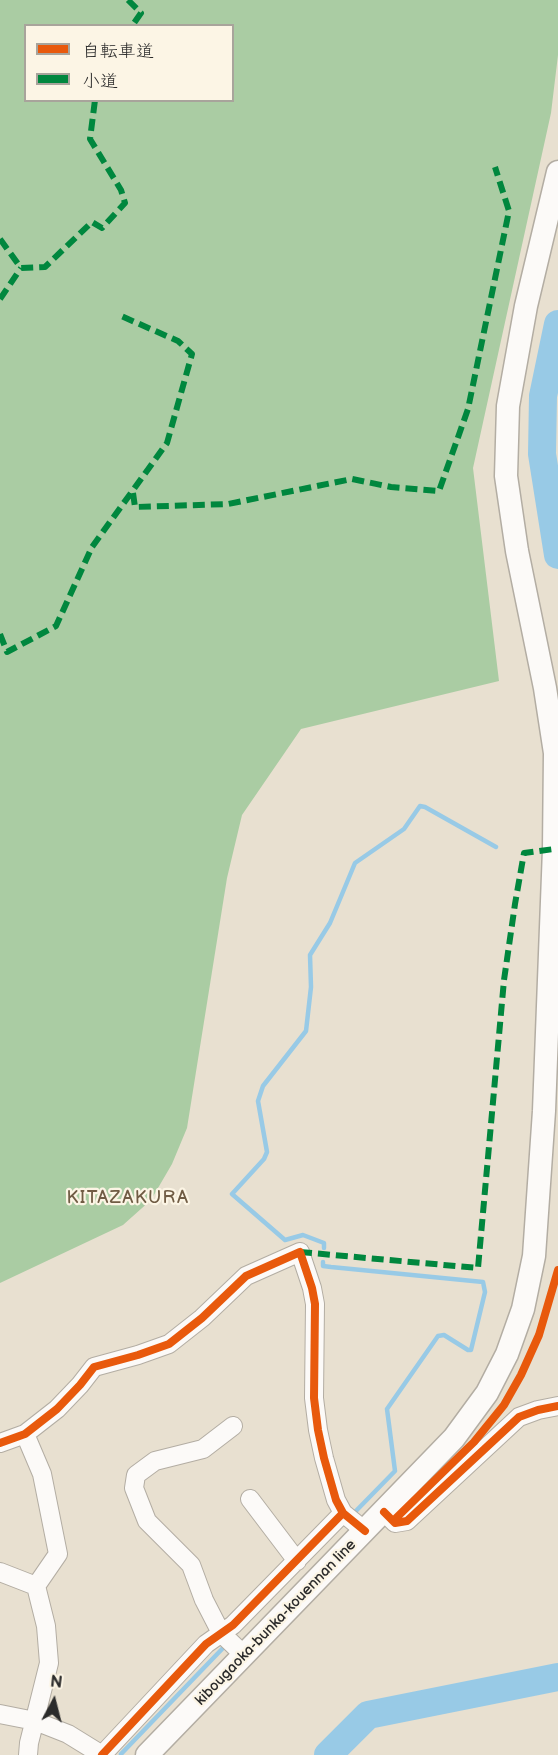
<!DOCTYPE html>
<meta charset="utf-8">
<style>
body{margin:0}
#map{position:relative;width:558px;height:1755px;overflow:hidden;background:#e8e0d0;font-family:"Balsamiq Sans","Klee One",sans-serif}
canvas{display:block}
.legend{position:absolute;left:24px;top:24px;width:210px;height:78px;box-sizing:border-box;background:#fcf5e5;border:2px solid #a8a49b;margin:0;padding:8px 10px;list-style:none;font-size:18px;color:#2b2b2b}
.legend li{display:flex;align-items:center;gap:12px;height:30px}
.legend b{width:30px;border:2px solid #a8a49b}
.north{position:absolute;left:24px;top:1671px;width:60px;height:60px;-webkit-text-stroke:4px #fcf5e5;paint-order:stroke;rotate:7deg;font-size:16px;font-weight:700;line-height:24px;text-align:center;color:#2b2b2b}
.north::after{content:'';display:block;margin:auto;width:21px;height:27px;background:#2b2b2b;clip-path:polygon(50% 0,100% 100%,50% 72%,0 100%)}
</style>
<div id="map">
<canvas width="558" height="1755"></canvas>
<ul class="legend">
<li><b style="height:8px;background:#e8590c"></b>自転車道</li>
<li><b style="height:8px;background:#00873e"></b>小道</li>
</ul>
<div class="north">N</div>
</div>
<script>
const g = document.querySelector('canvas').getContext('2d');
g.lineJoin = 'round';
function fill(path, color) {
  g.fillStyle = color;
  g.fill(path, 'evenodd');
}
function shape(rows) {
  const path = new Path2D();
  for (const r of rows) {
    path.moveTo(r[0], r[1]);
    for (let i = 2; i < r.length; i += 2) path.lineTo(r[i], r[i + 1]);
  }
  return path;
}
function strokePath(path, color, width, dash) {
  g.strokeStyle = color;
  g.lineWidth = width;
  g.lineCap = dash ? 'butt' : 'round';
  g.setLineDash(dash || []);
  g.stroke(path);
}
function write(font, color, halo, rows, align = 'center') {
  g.font = font + ' "Balsamiq Sans",sans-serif';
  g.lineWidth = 4.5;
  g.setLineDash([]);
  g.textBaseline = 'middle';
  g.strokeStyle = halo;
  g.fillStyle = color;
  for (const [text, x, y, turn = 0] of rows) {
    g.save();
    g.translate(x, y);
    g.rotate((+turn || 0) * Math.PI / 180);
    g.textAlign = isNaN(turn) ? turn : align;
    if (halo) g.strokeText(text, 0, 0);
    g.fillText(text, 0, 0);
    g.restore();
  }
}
fill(shape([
 [0,0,558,0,558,55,551,113,473,468,499,681,301,729,242,815,227,878,187,1128,172,1164,151,1200,123,1225,0,1283],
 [26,26,232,26,232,100,26,100]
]), '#aacca3');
strokePath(shape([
 [324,1248,324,1243,303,1235,285,1240,232,1194,264,1159,267,1152,258,1101,263,1086,306,1031,311,987,310,955,330,923,355,863,404,829,420,806,425,807,496,847],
 [323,1262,323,1266,331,1267,483,1282,485,1292,471,1350,468,1350,444,1335,438,1336,387,1409,395,1471,352,1515],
 [121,1754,223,1648]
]), '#98cae6', 4.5);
strokePath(shape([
 [558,324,543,396,542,454,558,555],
 [328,1755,368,1715,558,1677]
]), '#98cae6', 28);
const minor = shape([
 [233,1426,203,1449,155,1461,136,1475,134,1488,147,1521,191,1565,204,1600,221,1633,244,1655],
 [25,1434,42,1474,58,1554,36,1586,46,1626,49,1663,29,1743,28,1755],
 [0,1443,25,1434,57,1409,80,1385,94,1367,138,1355,169,1344,202,1318,246,1276,300,1252,312,1288,315,1304,314,1398,318,1430,324,1458,336,1500,343,1513,365,1531],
 [250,1499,297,1561],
 [384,1512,395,1523,407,1521,519,1417,538,1410,558,1406],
 [0,1572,36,1586],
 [0,1714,35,1721,68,1734,102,1755],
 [102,1755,206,1644,233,1625,343,1513]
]);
const major = shape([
 [147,1755,454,1438,487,1393,507,1354,523,1309,534,1256,544,1111,554,849,555,753,545,688,517,551,506,476,508,406,526,306,558,172]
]);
strokePath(minor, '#b3ada3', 20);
strokePath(major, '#b3ada3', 25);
strokePath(minor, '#fcfaf8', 18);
strokePath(major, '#fcfaf8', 22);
strokePath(shape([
 [128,0,141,13,132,26],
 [0,239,21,268,45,267,92,222,102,228,125,203,121,190,90,139,95,100],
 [0,299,21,268],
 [133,493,135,507,228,504,352,479,391,487,439,491,468,409,509,211,495,167],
 [0,634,7,652,56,626,92,547,167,443,192,354,178,341,119,315],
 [300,1252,478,1268,504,980,515,904,524,853,554,849]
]), '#00873e', 6, [12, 6]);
strokePath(shape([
 [0,1443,25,1434,57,1409,80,1385,94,1367,138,1355,169,1344,202,1318,246,1276,300,1252,312,1288,315,1304,314,1398,318,1430,324,1458,336,1500,343,1513,365,1531],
 [384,1512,395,1523,407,1521,519,1417,538,1410,558,1406],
 [393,1521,474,1442,504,1405,521,1375,539,1335,558,1270],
 [102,1755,206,1644,233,1625,343,1513]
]), '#e8590c', 8);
write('15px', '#2b2b2b', '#fcf5e5', [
 ["kibougaoka-bunka-kouennan line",276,1623,-46]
]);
g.letterSpacing = '1.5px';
write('18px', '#705c44', '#fcf5e5', [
 ["KITAZAKURA",128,1198]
]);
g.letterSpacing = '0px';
</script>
